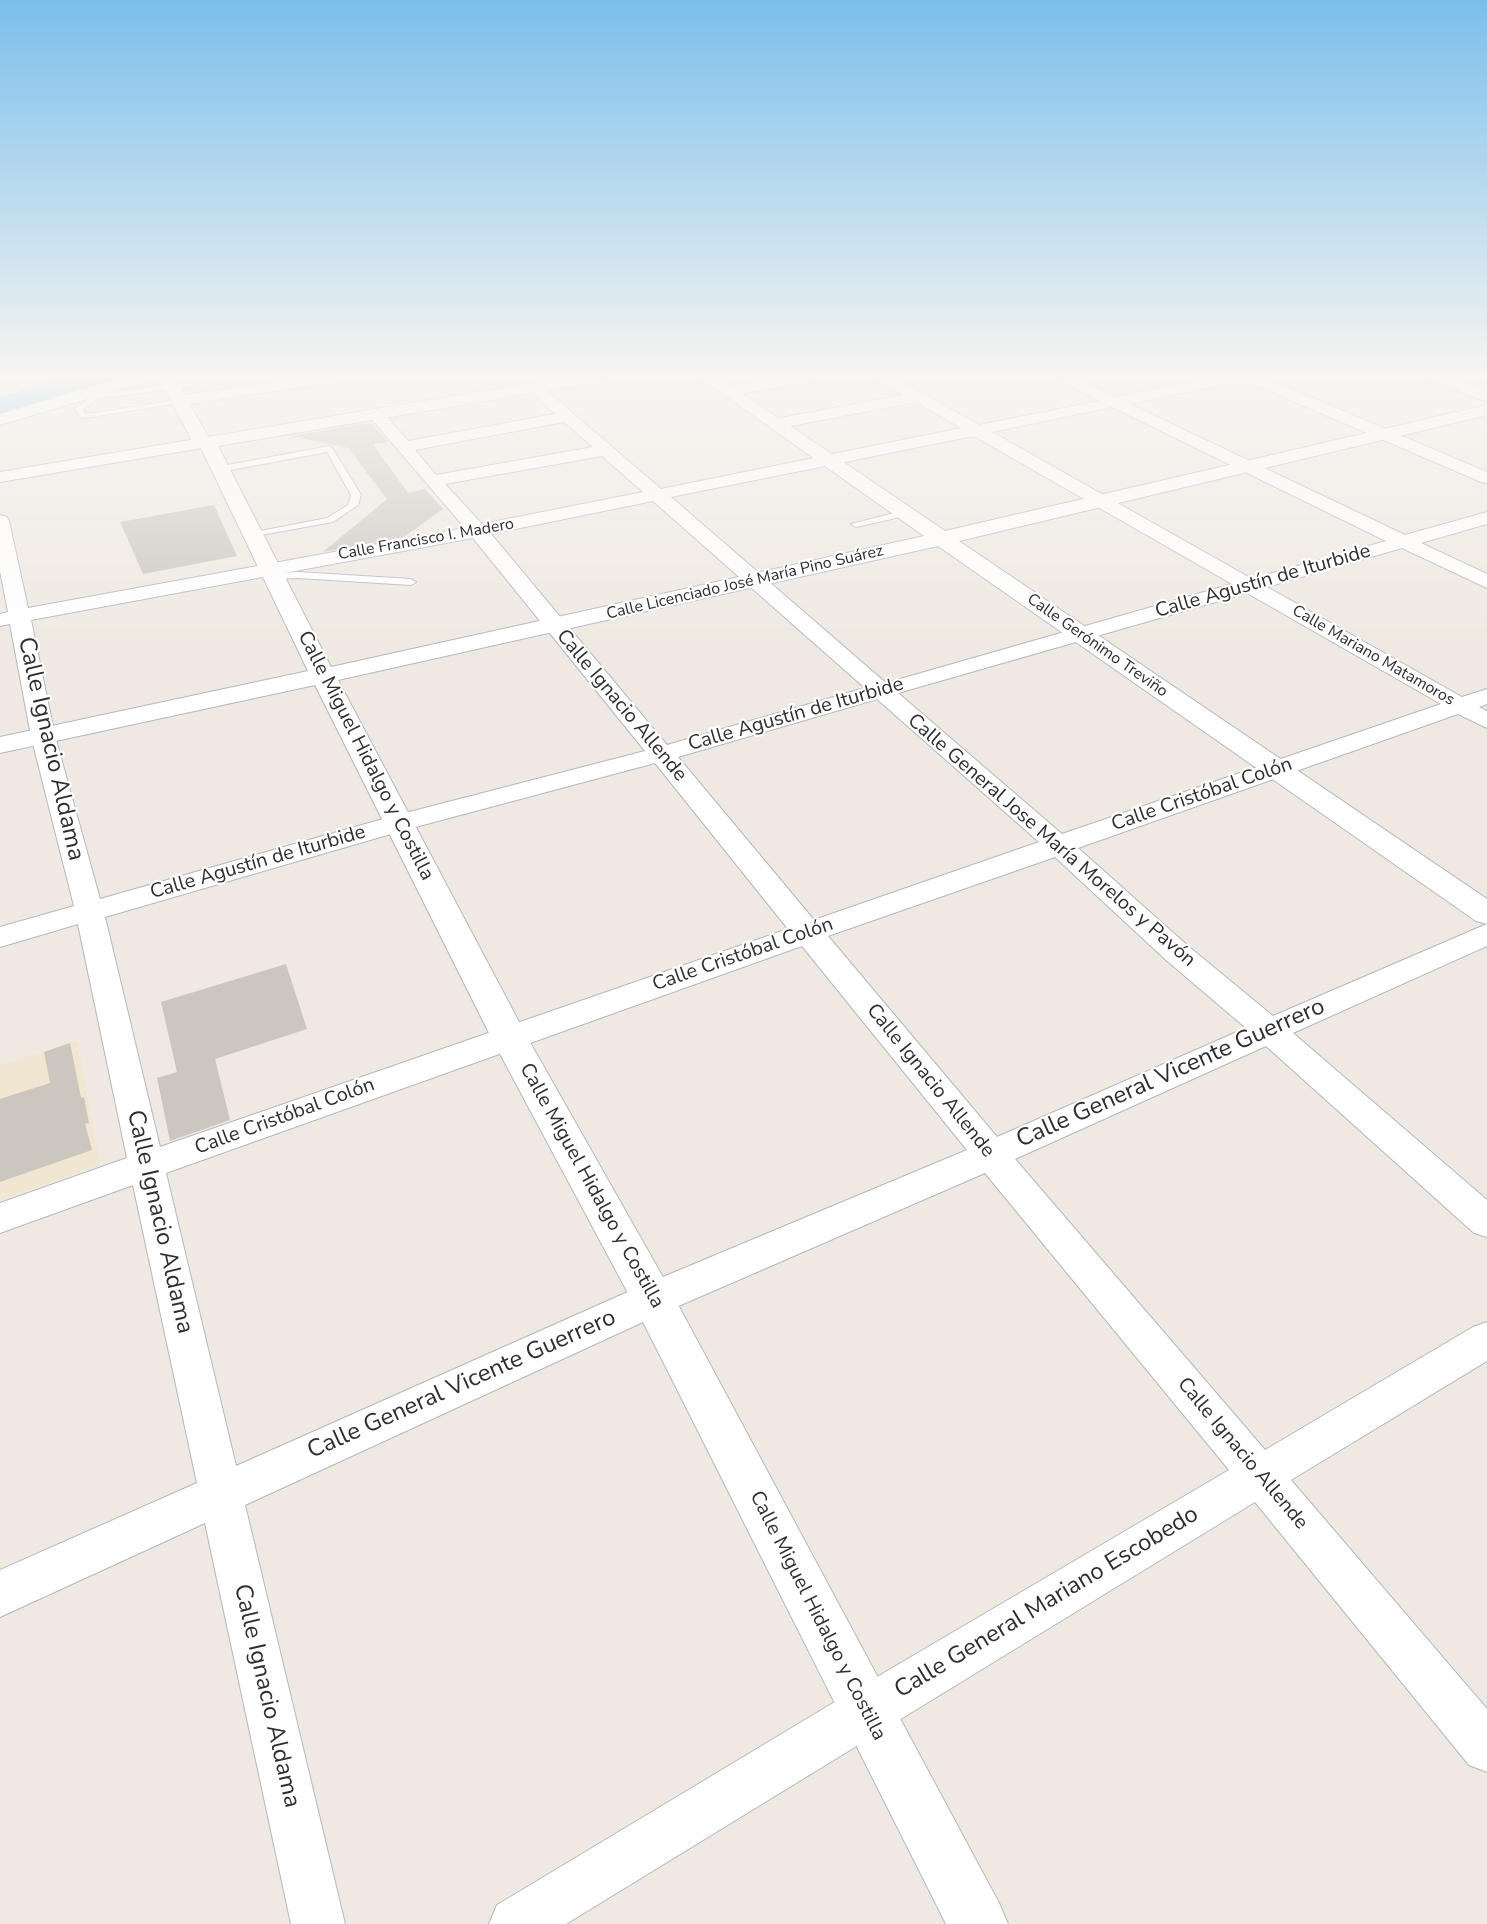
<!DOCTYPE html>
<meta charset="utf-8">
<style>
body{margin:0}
canvas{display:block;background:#efe9e1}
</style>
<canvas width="1487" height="1924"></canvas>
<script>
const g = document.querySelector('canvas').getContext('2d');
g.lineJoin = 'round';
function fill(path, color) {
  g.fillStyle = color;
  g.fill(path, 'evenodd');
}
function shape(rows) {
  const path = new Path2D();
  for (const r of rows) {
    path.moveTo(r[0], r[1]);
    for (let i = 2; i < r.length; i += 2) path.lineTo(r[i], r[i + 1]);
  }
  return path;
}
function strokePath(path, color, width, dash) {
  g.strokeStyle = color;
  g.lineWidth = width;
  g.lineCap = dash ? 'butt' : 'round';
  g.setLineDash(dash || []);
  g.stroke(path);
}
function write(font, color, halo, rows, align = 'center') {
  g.font = font + ' "Nunito Sans",sans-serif';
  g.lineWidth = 4.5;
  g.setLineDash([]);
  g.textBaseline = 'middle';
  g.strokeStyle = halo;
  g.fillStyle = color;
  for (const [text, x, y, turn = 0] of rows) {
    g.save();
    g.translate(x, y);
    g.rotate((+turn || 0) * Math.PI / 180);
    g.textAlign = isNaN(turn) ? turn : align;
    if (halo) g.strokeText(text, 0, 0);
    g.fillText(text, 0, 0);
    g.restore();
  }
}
fill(shape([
 [77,1041,100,1164,0,1200,0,1065]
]), '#f0e6d1');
fill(shape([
 [64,377,141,377,0,420,0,397]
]), '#75cff0');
fill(shape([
 [371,423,388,442,373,444,408,493,425,489,443,509,404,537,323,552,387,499,348,448,290,436],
 [214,505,237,556,143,574,120,522],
 [286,964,307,1029,215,1059,230,1120,170,1141,157,1078,177,1072,161,1002],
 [70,1043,81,1098,84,1097,89,1123,85,1124,92,1150,0,1182,0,1099,50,1083,44,1052]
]), '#cbc7bf');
const service = shape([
 [188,382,192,384,191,386,97,399,83,409,86,414,182,399,183,401,179,403,86,418,80,417,74,409,95,395,188,382],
 [329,446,333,449,361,495,358,505,333,522,250,537,250,533,327,518,348,505,351,495,327,452,220,472,216,469,217,467,329,446],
 [906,510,909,511,909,515,856,527,851,524,906,510],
 [298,572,411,579,416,582,411,585,298,578,273,579,268,576,273,573,298,572]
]);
const minor = shape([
 [302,377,339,377,332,382,179,406,171,401,179,396,302,377],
 [782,377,816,377,809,382,728,396,720,391,728,386,782,377],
 [876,377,894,377,979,425,1099,401,1055,377,1074,377,1116,397,1216,377,1263,377,1487,472,1487,483,1481,482,1244,380,1130,404,1405,535,1487,512,1487,524,1421,543,1487,574,1487,588,1402,548,1267,587,1462,697,1487,689,1487,704,1479,707,1487,711,1487,728,1458,714,1078,848,1188,946,1273,1016,1487,924,1487,946,1293,1033,1487,1200,1487,1237,1474,1233,1266,1046,1015,1159,1265,1450,1473,1327,1487,1322,1487,1361,1291,1480,1487,1709,1487,1772,1469,1765,1255,1502,566,1924,489,1924,497,1905,848,1694,1229,1470,985,1173,667,1311,245,1505,345,1924,291,1924,205,1523,0,1617,0,1570,197,1483,133,1185,0,1233,0,1203,127,1158,78,924,0,947,0,927,74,906,31,736,10,624,0,626,0,614,8,612,0,571,0,515,7,517,9,521,28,608,465,528,370,417,368,414,370,411,376,409,382,411,408,441,555,414,527,388,535,383,540,385,661,489,961,428,916,402,775,429,767,424,775,419,903,395,876,377],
 [1112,407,1386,541,1252,579,992,432,1112,407],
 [564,422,593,447,436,475,415,450,564,422],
 [974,436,1232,584,886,683,671,497,974,436],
 [602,456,643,492,482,524,445,484,602,456],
 [653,501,865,688,667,745,491,534,653,501],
 [473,538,645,751,390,817,100,899,55,736,31,620,473,538],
 [1247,593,1441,704,1062,834,898,693,1247,593],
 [877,699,1039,842,814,920,678,757,877,699],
 [655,763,788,929,160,1147,105,917,408,829,655,763],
 [1055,857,1166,960,1246,1028,997,1137,828,936,1055,857],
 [802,946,967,1150,639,1287,236,1466,166,1173,802,946],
 [1430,377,1451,377,1487,391,1487,402,1432,380,1430,377],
 [202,438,210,443,208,447,0,482,0,472,202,438]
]);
const tertiary = shape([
 [159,377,175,377,208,437,567,377,606,377,598,382,218,446,331,667,924,536,699,377,718,377,945,531,1487,405,1487,415,959,541,1487,899,1487,924,1476,921,938,546,338,680,527,1037,668,1286,999,1903,1008,1924,946,1924,638,1312,491,1037,315,685,0,753,0,737,308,671,201,448,195,447,193,443,159,377]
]);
const secondary = shape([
 [123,377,149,377,147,381,0,425,0,414,123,377]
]);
strokePath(service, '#b4b7c1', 2);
strokePath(minor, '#b4b7c1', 2);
strokePath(tertiary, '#b4b7c1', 2);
strokePath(secondary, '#b4b7c1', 2);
fill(service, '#fff');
fill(minor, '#fff');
fill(tertiary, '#fff');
fill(secondary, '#fff');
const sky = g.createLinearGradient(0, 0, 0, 646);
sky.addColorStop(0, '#7abfeb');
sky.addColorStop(0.58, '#f8f5f2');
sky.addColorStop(1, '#f8f5f200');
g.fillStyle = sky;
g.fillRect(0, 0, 1487, 646);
write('16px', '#2e2e2e', '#fff', [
 ["Calle Francisco I. Madero",426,540,-10],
 ["Calle Licenciado José María Pino Suárez",745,583,-13],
 ["Calle Gerónimo Treviño",1097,646,35],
 ["Calle Mariano Matamoros",1373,656,30]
]);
write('20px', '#2e2e2e', '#fff', [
 ["Calle Agustín de Iturbide",1263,582,-16],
 ["Calle Ignacio Allende",621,706,50],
 ["Calle Agustín de Iturbide",796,715,-16],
 ["Calle Miguel Hidalgo y Costilla",365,756,63],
 ["Calle Cristóbal Colón",1202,795,-19],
 ["Calle General Jose María Morelos y Pavón",1051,841,41],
 ["Calle Agustín de Iturbide",258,863,-16],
 ["Calle Cristóbal Colón",743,955,-19],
 ["Calle Ignacio Allende",930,1081,51],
 ["Calle Cristóbal Colón",285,1117,-20],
 ["Calle Miguel Hidalgo y Costilla",591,1186,61],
 ["Calle Ignacio Allende",1242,1454,50],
 ["Calle Miguel Hidalgo y Costilla",817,1616,63]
]);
write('24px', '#2e2e2e', '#fff', [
 ["Calle Ignacio Aldama",50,749,77],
 ["Calle General Vicente Guerrero",1171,1074,-24],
 ["Calle Ignacio Aldama",159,1222,77],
 ["Calle General Vicente Guerrero",462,1385,-24],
 ["Calle General Mariano Escobedo",1047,1603,-31],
 ["Calle Ignacio Aldama",266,1696,77]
]);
</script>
